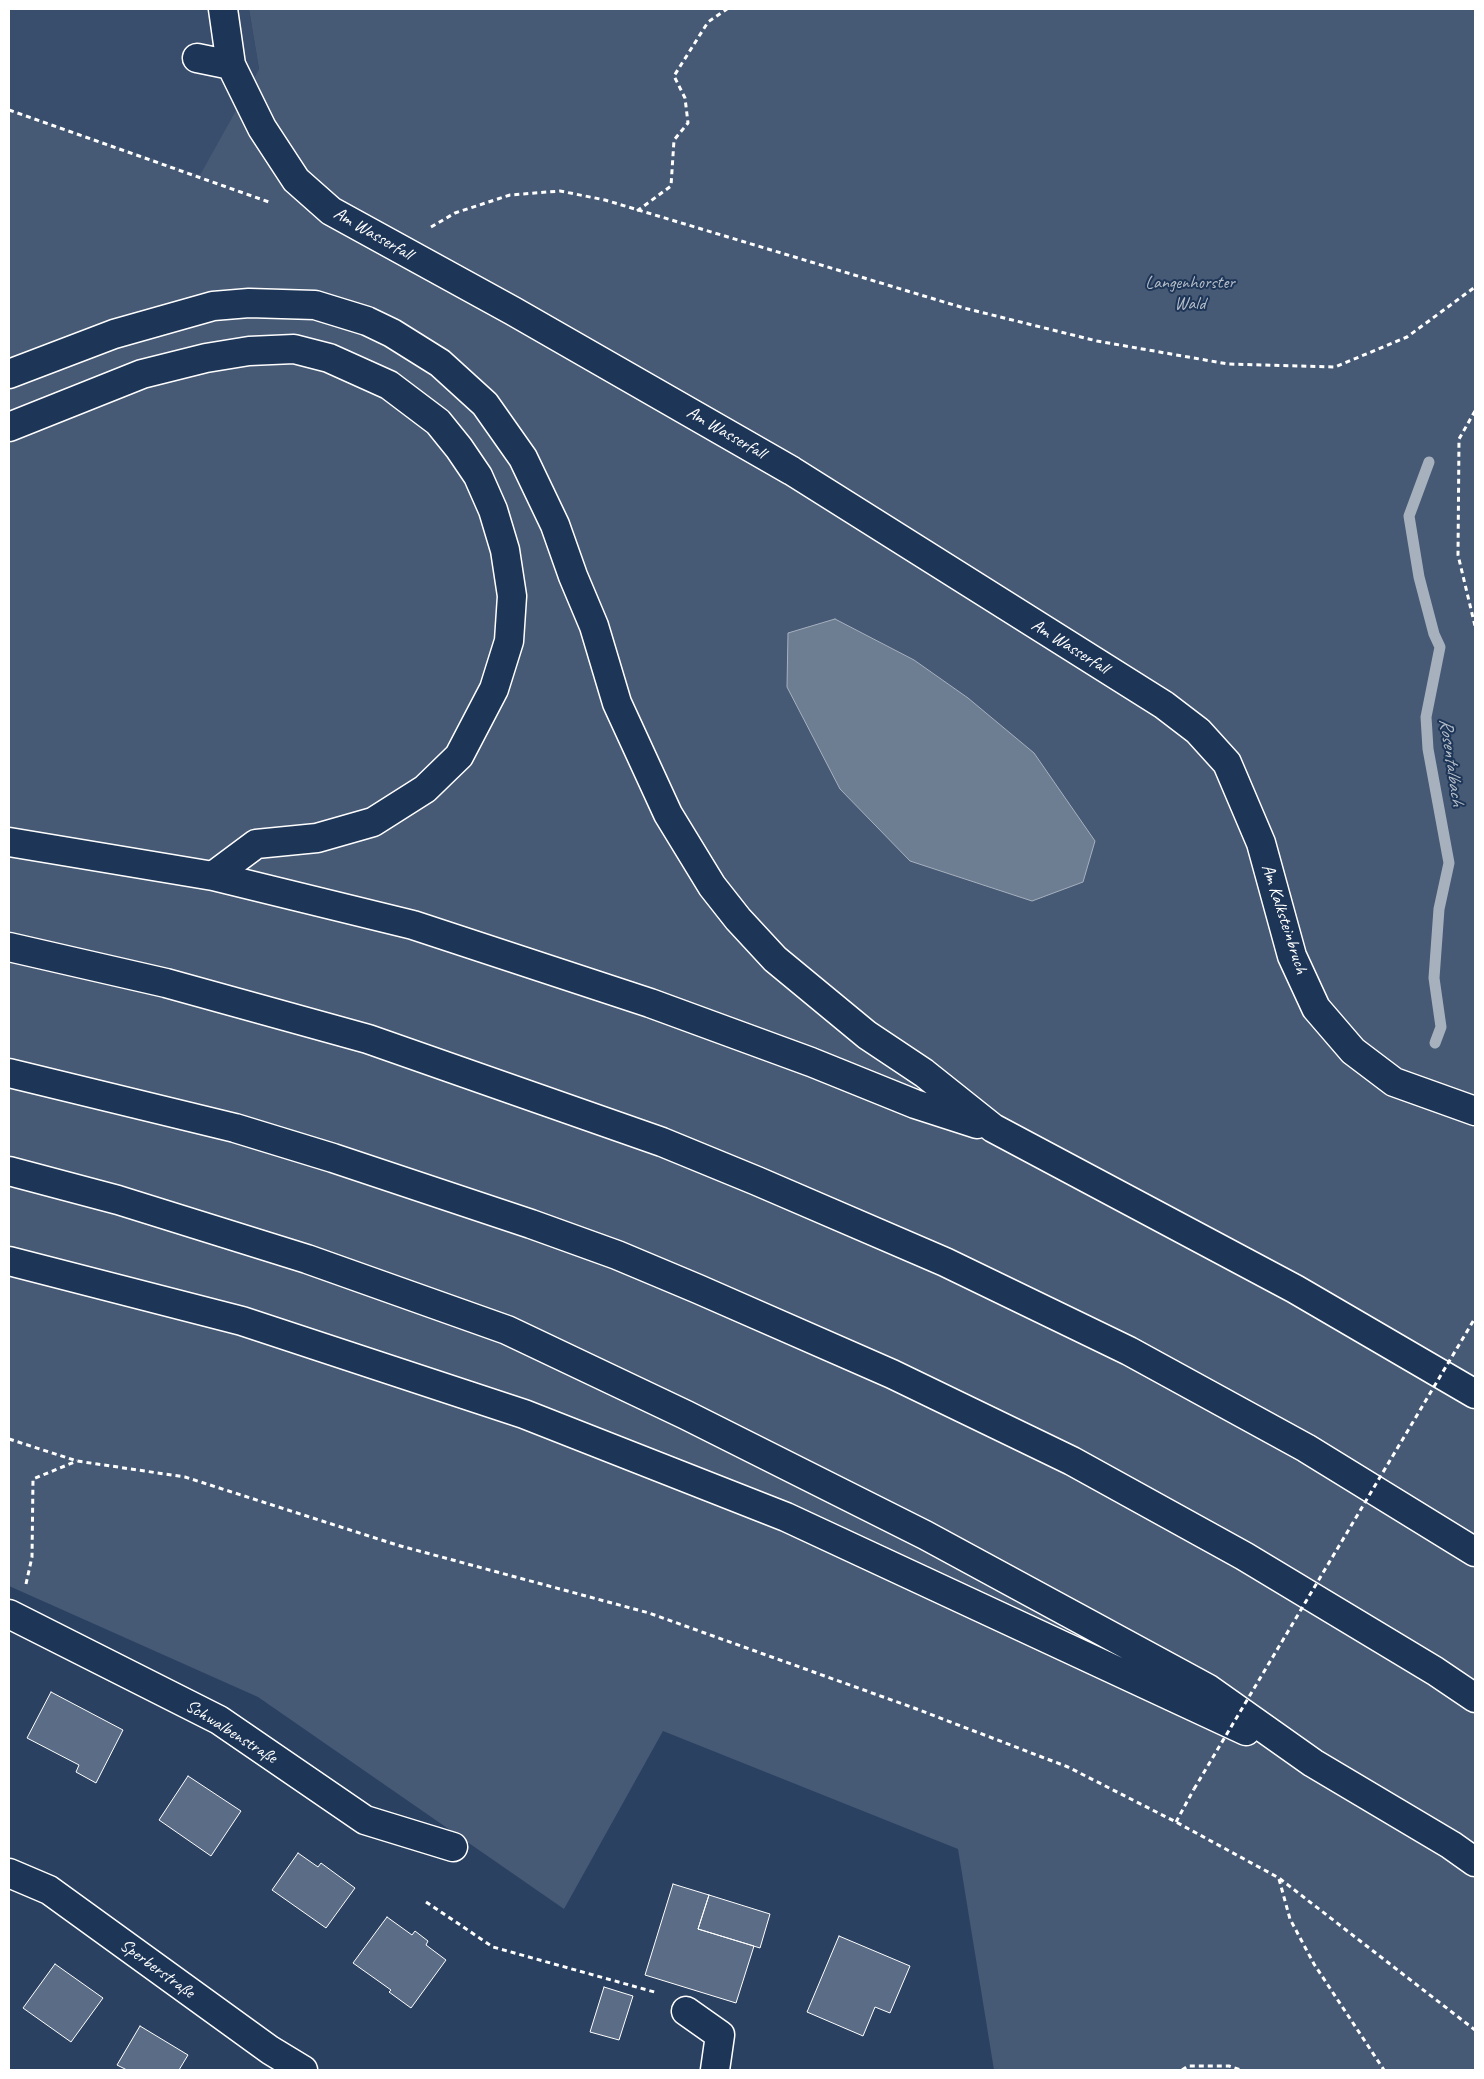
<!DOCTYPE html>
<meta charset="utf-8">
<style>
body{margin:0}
#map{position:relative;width:1484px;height:2079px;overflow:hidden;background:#2a4161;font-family:Caveat,sans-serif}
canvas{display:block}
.frame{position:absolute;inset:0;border:10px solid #fff;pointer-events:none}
</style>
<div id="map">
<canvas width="1484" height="2079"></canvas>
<div class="frame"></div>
</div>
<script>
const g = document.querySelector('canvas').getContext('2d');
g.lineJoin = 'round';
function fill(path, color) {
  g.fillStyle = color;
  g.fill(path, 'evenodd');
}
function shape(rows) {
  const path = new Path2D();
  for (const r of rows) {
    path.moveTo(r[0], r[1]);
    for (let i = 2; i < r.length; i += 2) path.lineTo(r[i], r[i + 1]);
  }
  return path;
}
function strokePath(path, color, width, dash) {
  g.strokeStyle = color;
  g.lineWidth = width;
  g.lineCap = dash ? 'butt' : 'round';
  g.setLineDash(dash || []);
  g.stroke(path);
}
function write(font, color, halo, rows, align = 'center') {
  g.font = font + ' Caveat,sans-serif';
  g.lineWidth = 4;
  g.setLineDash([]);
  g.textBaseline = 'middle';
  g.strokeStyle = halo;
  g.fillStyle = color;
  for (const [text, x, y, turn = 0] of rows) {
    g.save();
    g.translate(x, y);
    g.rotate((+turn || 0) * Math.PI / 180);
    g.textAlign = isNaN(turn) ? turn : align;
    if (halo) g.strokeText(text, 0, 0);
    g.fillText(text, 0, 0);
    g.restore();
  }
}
fill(shape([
 [9,9,249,9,259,69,200,176,9,109]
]), '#394e6c');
fill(shape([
 [249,9,1475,9,1475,2070,994,2070,958,1849,663,1731,564,1909,258,1697,9,1586,9,109,200,175,259,69]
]), '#465975');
const water = shape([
 [835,619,914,660,968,698,1034,753,1095,841,1083,882,1032,901,910,861,840,789,787,687,788,633,835,619]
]);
fill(water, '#6d7d92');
strokePath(water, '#a7b1be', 1);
strokePath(shape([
 [1429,462,1409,516,1419,577,1434,634,1440,647,1426,717,1428,749,1449,863,1439,909,1434,978,1441,1027,1435,1043]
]), '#a7b1be', 11);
const building = shape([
 [51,1692,123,1730,96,1783,76,1772,79,1765,27,1738,51,1692],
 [188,1776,241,1811,211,1856,159,1820,188,1776],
 [298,1853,318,1867,321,1863,355,1888,326,1928,272,1890,298,1853],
 [673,1884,709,1895,698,1929,754,1946,736,2003,645,1975,673,1884],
 [709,1895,770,1914,760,1948,698,1929,709,1895],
 [387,1917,412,1935,415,1931,428,1941,426,1945,446,1960,411,2008,389,1992,391,1990,353,1963,387,1917],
 [839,1936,910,1966,890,2013,875,2007,863,2036,807,2012,839,1936],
 [55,1964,103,1998,71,2042,23,2008,55,1964],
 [604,1987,633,1996,619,2040,590,2032,604,1987],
 [140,2026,188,2055,179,2070,127,2070,117,2065,140,2026]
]);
fill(building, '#5b6c86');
strokePath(building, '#fff', 1);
const minor = shape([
 [223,9,231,65,262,128,296,180,331,211,513,311,792,471,1164,705,1198,731,1227,763,1261,843,1292,956,1316,1008,1353,1051,1394,1082,1475,1111],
 [197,58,231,65],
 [9,1614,219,1720,365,1820,453,1847],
 [9,1873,49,1890,270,2050,303,2070],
 [686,2011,720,2035,715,2070]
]);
const highway = shape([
 [9,374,114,334,213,306,249,303,315,305,367,321,392,333,440,363,485,404,523,458,555,525,573,576,594,626,617,703,668,814,712,886,738,919,775,959,867,1035,924,1073,993,1128,1295,1289,1475,1394],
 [9,427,142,374,206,358,249,351,294,349,329,358,389,385,438,422,459,448,478,476,493,510,505,550,512,596,509,641,494,689,459,756,425,789,373,822,317,838,256,844,213,876],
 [9,842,213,876,413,925,650,1003,811,1062,915,1104,977,1124],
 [9,947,166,983,368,1039,662,1142,757,1181,945,1262,1129,1351,1306,1448,1475,1552],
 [9,1073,235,1128,333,1158,531,1224,617,1255,698,1289,892,1374,1072,1461,1244,1556,1435,1671,1475,1698],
 [9,1171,118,1200,307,1259,507,1330,686,1415,925,1535,1207,1688,1313,1763,1451,1845,1475,1862],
 [9,1261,242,1321,524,1414,786,1517,1246,1731]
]);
strokePath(minor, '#fff', 31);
strokePath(highway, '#fff', 31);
strokePath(shape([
 [9,110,269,202],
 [637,211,671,186,674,140,688,123,685,98,674,76,708,22,727,9],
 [431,227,455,213,510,195,560,191,605,200,964,308,1097,341,1228,364,1335,367,1407,337,1475,287],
 [1475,411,1459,439,1458,555,1475,626],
 [9,1439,77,1461,185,1477,397,1545,649,1613,914,1708,1068,1767,1176,1822,1279,1878,1475,2030],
 [26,1584,32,1557,33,1479,77,1461],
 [1176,1822,1194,1789],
 [1279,1879,1290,1919,1314,1964,1384,2070],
 [426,1902,493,1947,658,1993],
 [1182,2070,1188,2066,1229,2066,1241,2070]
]), '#fff', 3, [5, 4]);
strokePath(minor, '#1d3557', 28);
strokePath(highway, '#1d3557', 28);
strokePath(shape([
 [1194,1789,1475,1318]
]), '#fff', 3, [5, 4]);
write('18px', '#fff', '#1d3557', [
 ["Am Wasserfall",373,234,30],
 ["Am Wasserfall",726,433,30],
 ["Am Wasserfall",1070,647,32],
 ["Am Kalksteinbruch",1284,919,72],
 ["Schwalbenstraße",231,1732,32],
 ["Sperberstraße",157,1969,36]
]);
write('18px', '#b5bdc8', '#1d3557', [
 ["Langenhorster",1190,283],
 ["Wald",1190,304]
]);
write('italic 19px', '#b6bec8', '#1d3557', [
 ["Rosentalbach",1451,762,82]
]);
</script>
